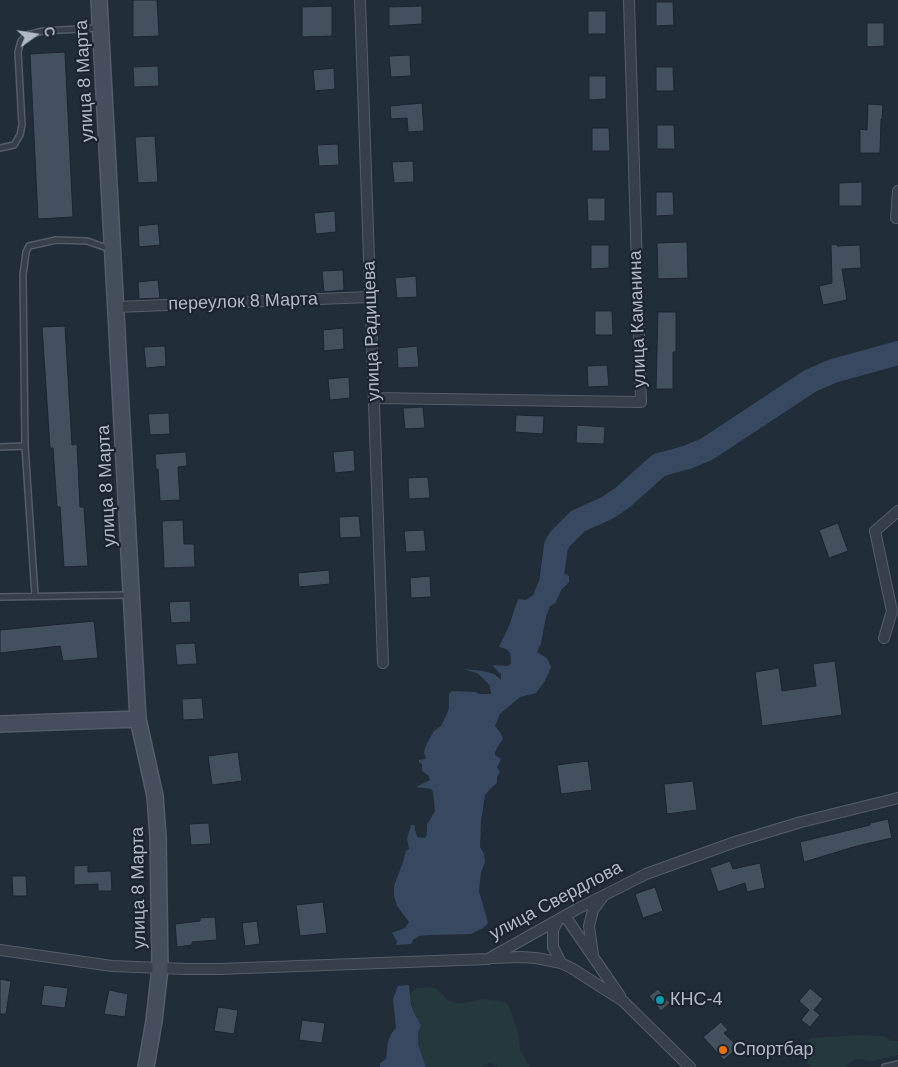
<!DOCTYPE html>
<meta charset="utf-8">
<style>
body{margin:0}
#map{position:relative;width:898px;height:1067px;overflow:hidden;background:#222d3a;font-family:Helvetica,sans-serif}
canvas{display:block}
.north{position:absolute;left:10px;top:10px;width:50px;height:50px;-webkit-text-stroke:4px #1b242f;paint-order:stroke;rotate:77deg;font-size:14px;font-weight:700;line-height:20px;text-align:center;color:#b1bac6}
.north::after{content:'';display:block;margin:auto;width:18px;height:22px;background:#b1bac6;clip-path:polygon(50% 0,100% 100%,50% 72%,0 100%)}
</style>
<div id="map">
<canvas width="898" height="1067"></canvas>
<div class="north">С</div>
</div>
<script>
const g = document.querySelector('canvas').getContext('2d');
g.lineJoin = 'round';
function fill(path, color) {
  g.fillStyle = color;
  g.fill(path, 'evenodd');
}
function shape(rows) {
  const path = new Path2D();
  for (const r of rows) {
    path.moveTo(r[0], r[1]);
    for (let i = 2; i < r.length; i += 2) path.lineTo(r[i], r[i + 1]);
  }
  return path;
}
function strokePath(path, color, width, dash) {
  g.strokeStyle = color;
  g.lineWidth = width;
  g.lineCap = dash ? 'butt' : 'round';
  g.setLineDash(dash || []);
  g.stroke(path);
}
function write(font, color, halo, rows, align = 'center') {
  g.font = font + ' Helvetica,sans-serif';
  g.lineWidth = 4.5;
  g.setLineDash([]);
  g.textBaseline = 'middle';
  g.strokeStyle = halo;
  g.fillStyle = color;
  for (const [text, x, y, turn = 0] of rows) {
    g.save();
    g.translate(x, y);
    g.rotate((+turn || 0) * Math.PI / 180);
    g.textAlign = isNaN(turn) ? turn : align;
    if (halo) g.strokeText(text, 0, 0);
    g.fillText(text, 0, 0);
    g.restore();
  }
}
fill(shape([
 [431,987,436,988,449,1001,455,1003,464,1003,484,999,505,1002,508,1005,518,1031,520,1050,530,1067,499,1067,489,1063,480,1067,426,1067,418,1044,418,1033,421,1026,418,1019,415,1015,409,994,417,988],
 [859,1035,884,1036,892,1041,898,1041,898,1055,871,1061,860,1059,853,1060,845,1067,811,1067,806,1061,804,1045,812,1038]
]), '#24393b');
fill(shape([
 [554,564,560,578,565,574,569,576,569,582,553,598,546,617,541,643,537,652,547,658,551,667,545,681,536,693,520,697,500,714,495,726,500,732,503,738,495,752,495,755,501,759,497,767,500,772,497,777,497,783,490,789,485,795,481,821,480,847,484,854,485,862,481,872,479,891,488,923,483,928,471,934,429,935,419,936,413,940,411,944,396,945,397,941,392,933,405,928,409,922,397,906,394,896,394,886,403,862,406,851,409,849,407,839,411,825,414,825,417,837,425,838,427,834,427,825,435,811,433,792,431,789,416,787,430,780,428,775,422,771,422,764,419,762,419,760,426,759,424,752,427,743,434,731,441,726,446,716,449,708,449,694,452,691,475,692,480,694,491,694,490,686,484,679,477,673,463,669,483,671,494,674,501,680,501,674,492,665,508,666,511,663,510,653,506,649,499,647,509,626,518,599,526,600,541,589,546,584,550,568],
 [409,985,411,1005,415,1015,418,1019,421,1026,418,1033,418,1044,426,1067,380,1067,380,1063,386,1059,388,1042,391,1034,396,1028,393,999,398,986]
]), '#364961');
strokePath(shape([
 [546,595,551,583,556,546,560,539,578,521,607,508,622,498,659,465,688,457,707,449,810,381,833,371,898,353]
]), '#364961', 24);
const building = shape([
 [133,0,157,0,159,36,133,37,133,0],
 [656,2,673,2,674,25,656,26,656,2],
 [332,6,332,36,302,37,302,7,332,6],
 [422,6,422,24,389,26,389,7,422,6],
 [588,11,606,11,606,34,588,34,588,11],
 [867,23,884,23,884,46,867,47,867,23],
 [65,52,73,217,38,219,30,54,65,52],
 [410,55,411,76,391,77,389,56,410,55],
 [158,66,159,86,134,87,133,67,158,66],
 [656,67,673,67,674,91,656,91,656,67],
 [334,68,335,89,315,91,313,70,334,68],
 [589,76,606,76,606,99,589,100,589,76],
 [422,103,424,131,408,132,407,118,391,119,390,106,422,103],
 [868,104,883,105,882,119,881,119,880,153,860,153,860,129,867,130,868,104],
 [657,125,674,125,675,149,657,149,657,125],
 [592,128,609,128,610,151,592,151,592,128],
 [155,136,158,182,138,183,135,137,155,136],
 [338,144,339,165,319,166,317,145,338,144],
 [413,161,414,182,394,183,392,162,413,161],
 [862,182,862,206,839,206,839,183,862,182],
 [656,192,673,192,674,215,656,216,656,192],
 [587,198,605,198,605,221,588,221,587,198],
 [335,211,336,232,316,234,314,213,335,211],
 [158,224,160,245,139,247,138,226,158,224],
 [687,242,688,278,658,279,657,243,687,242],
 [837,244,837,246,860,245,861,268,842,269,847,300,823,305,819,286,832,283,831,245,837,244],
 [591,245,609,245,609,268,591,269,591,245],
 [343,270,344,290,324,292,322,271,343,270],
 [416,276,417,297,397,298,395,278,416,276],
 [158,280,160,298,139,299,138,282,158,280],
 [595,311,612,311,613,335,595,335,595,311],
 [658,312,676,312,676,352,673,352,673,389,656,389,658,312],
 [65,326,72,445,77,444,80,507,84,507,88,566,64,567,60,507,57,507,53,448,50,448,42,327,65,326],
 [343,328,344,349,324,351,323,330,343,328],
 [165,346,166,366,146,368,144,347,165,346],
 [417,346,419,367,398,368,397,348,417,346],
 [607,365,609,386,588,387,587,366,607,365],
 [349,377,350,398,330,400,328,379,349,377],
 [423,407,425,428,405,429,403,408,423,407],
 [169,413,170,434,150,435,148,414,169,413],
 [516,415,544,416,543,434,515,432,516,415],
 [577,425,605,427,604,444,576,443,577,425],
 [354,450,355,471,335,473,333,452,354,450],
 [186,452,187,466,178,467,180,500,160,501,158,469,156,469,155,454,186,452],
 [428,477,430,498,409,499,408,478,428,477],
 [359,516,361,537,340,538,339,517,359,516],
 [183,520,184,544,194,544,195,567,164,568,162,521,183,520],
 [838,523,848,551,829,558,819,530,838,523],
 [424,530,426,551,406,552,404,531,424,530],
 [329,570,330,584,299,587,298,573,329,570],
 [430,576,431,597,411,598,410,578,430,576],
 [190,601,191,622,171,623,169,602,190,601],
 [94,621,98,658,63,661,60,646,0,653,0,630,94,621],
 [195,643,197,664,177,665,175,644,195,643],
 [835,661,842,715,762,726,755,672,779,668,782,691,816,686,813,664,835,661],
 [202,698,204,719,183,720,182,699,202,698],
 [238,752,242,781,212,785,208,756,238,752],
 [588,761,592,790,561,794,557,765,588,761],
 [693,781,697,810,667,814,664,784,693,781],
 [888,819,892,838,857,846,804,862,800,842,870,825,870,823,888,819],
 [209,823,211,844,191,845,189,824,209,823],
 [730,861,733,869,760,863,765,888,747,892,745,883,718,892,710,868,730,861],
 [88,865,88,872,111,871,112,891,98,891,98,884,74,885,74,866,88,865],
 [12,876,26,876,27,896,13,896,12,876],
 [655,887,663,911,643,918,635,894,655,887],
 [323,902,327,933,300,936,296,905,323,902],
 [215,917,217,940,192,942,192,945,177,947,175,924,200,921,200,918,215,917],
 [257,921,260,944,245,946,242,923,257,921],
 [0,979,11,981,6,1014,0,1014,0,979],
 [44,985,68,988,65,1008,41,1005,44,985],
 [810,988,823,999,814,1010,820,1015,810,1027,801,1020,809,1010,799,1001,810,988],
 [658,989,670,1003,661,1011,649,996,658,989],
 [109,990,128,994,125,1017,104,1014,109,990],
 [218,1007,238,1010,234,1034,214,1031,218,1007],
 [302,1020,325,1023,322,1043,299,1040,302,1020],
 [721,1022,728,1030,724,1033,738,1047,724,1060,703,1037,721,1022]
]);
fill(building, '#43505e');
strokePath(building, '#1d2631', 1);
const lane = shape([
 [0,148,14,145,20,135,22,125,18,52,21,41,27,35,43,31,98,28],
 [0,447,25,446],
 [35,596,25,446,23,275,26,252,29,246,56,240,87,241,110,249],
 [0,597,129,595],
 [885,1067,898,1064]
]);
const street = shape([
 [360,0,383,663],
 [896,218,898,191],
 [116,307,370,297],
 [374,398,641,402,629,0],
 [884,638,892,611,875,531,898,511],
 [565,916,620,996],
 [558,920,553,930,553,947,561,963],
 [0,950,112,966,186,969,219,969,488,959,577,909,646,874,735,842,801,822,898,798],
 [593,955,589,926,593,910,602,898],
 [492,958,522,957,536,958,561,963,573,969,623,1001,690,1067]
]);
const secondary = shape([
 [99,0,138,719,155,796,158,837,160,968,154,1021,146,1067],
 [0,724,138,719]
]);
strokePath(lane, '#545d68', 8);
strokePath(street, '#545d68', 12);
strokePath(secondary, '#545d68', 18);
strokePath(lane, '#363f4a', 5);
strokePath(street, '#363f4a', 10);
strokePath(secondary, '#444e5d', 15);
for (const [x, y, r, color] of [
 [660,1000,5,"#0f9aa8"],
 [723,1050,5,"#e8710a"]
]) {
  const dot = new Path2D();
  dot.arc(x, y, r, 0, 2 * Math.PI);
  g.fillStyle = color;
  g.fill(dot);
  strokePath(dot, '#1b242f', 2);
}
write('18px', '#b1bac6', '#1b242f', [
 ["улица 8 Марта",85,81,-93],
 ["переулок 8 Марта",243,302,-2],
 ["улица Каманина",638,319,-92],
 ["улица Радищева",372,331,-92],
 ["улица 8 Марта",107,486,-93],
 ["улица 8 Марта",139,888,-91],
 ["улица Свердлова",556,901,-28]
]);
write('18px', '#b1bac6', '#1b242f', [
 ["КНС-4",670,1000],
 ["Спортбар",733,1050]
], 'left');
</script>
